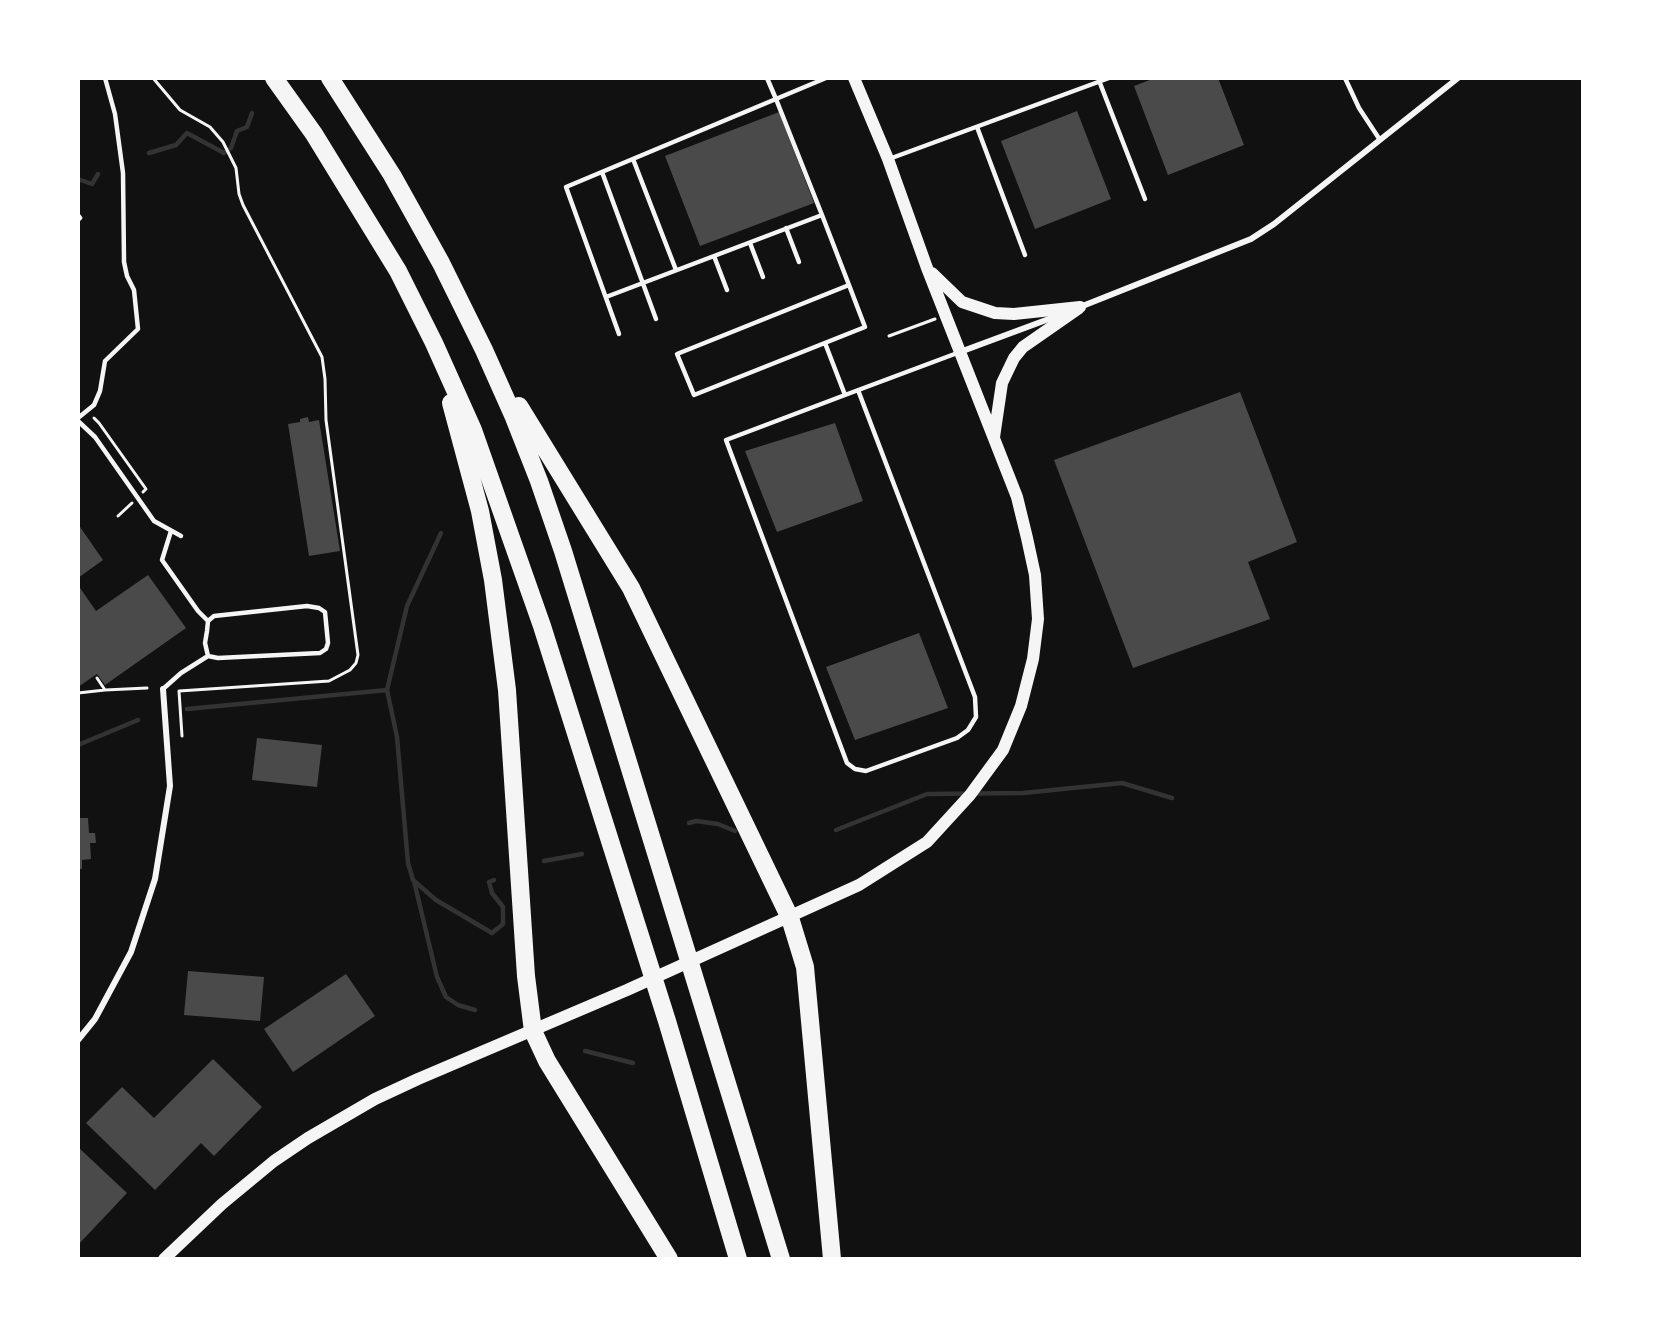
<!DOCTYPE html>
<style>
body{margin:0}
#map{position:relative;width:1661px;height:1337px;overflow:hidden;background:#111;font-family:Jost,sans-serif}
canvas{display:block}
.frame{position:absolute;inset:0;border:80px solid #fff;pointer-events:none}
</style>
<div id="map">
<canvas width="1661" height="1337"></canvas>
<div class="frame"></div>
</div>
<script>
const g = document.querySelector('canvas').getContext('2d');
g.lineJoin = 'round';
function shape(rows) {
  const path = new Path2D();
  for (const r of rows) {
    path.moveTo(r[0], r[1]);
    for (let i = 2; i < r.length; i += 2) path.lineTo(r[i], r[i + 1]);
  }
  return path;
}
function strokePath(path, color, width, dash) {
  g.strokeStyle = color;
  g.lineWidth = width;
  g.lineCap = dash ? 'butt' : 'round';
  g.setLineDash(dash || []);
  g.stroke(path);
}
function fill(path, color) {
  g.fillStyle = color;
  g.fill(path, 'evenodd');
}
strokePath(shape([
 [149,153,176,145,187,133,224,153,231,148,237,131,247,127,252,113],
 [78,179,92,184,98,174],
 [387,690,397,737,408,863,413,880,436,900,492,933,503,924,503,907,492,893,489,882,494,880],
 [187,709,387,690,407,606,441,533],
 [78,745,138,720],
 [689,823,696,821,718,824,735,831],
 [836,830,927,794,1023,793,1122,783,1172,798],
 [544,861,582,854],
 [414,881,437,977,446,997,458,1005,475,1010],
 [585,1051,633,1063]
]), '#333', 4.5);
fill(shape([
 [1155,78,1218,78,1244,145,1168,175,1134,86],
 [1077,111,1111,199,1035,229,1001,141],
 [779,112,814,203,700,246,665,156],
 [1240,392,1297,542,1248,562,1270,619,1133,668,1054,460],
 [308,417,309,422,319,420,340,551,309,556,288,424,300,422,300,419],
 [835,423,863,501,777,532,745,451],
 [78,524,103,560,78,578],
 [148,575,186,628,105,685,97,674,78,687,78,585,96,611],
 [919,633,948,708,855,740,826,667],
 [257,738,322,745,317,787,252,780],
 [78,810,80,810,80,818,88,818,89,833,95,833,96,843,90,843,91,859,82,860,82,869,78,869],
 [188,971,264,977,260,1021,184,1015],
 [346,974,375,1016,293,1072,264,1029],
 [213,1059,262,1107,214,1156,201,1143,155,1190,86,1123,122,1087,154,1118],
 [78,1147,127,1193,78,1245]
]), '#4a4a4a');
strokePath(shape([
 [153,78,180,110,210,127,223,142,236,168,239,194,243,205,322,357,325,379,326,420,358,655,356,663,350,670,329,681,179,691,182,736],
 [78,214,81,218,78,221],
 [889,336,935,319],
 [94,418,99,423,146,489,143,492],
 [118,516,132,503],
 [97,678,105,690,147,688],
 [78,693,105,690]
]), '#f5f5f5', 3);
strokePath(shape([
 [767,78,776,99,822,215,849,285,865,327,694,395,677,354,849,285],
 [1098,78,1145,199],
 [1345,78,1359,108,1380,140],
 [977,127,1025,255],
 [633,159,676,270],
 [889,159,1109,78],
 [602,172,656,319],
 [786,228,799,262],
 [750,243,763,277],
 [714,256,727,290],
 [606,297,822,215],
 [619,334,566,187,826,78],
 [825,343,845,395],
 [858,390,975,697,976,717,968,730,957,738,866,771,855,769,847,763,726,440,845,395,960,352],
 [78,418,94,405,100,391,105,361,138,329,134,290,127,276,124,262,123,173,115,114,105,78],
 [78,421,95,437,154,521,181,536],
 [171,531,162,560,198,611,208,621],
 [163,689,181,673,208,656,218,658,320,653,326,649,328,643,325,612,319,608,307,606,214,616,208,621,207,631,205,643,208,656]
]), '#f5f5f5', 4.5);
strokePath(shape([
 [1080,307,1251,239,1274,224,1458,78],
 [960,352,1065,313],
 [78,1040,95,1019,131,952,155,879,170,786,163,689]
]), '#f5f5f5', 6);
strokePath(shape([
 [932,273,962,302,995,313,1014,314,1080,307],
 [994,437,1002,383,1014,358,1023,347,1079,308],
 [164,1259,222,1204,274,1161,308,1138,375,1099,418,1079,627,990,859,885,927,842,970,795,1003,750,1021,706,1033,659,1038,619,1035,575,1027,538,1017,497,927,268,888,159,854,78]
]), '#f5f5f5', 12);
strokePath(shape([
 [274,78,314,134,398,271,434,343,473,430,542,626,667,1021,738,1259],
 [330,78,392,175,441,263,484,350,513,415,539,481,563,551,781,1259],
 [451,403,480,511,493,580,507,690,526,976,533,1031,547,1061,669,1259],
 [519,406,631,588,790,918,805,967,832,1259]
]), '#f5f5f5', 18);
</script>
